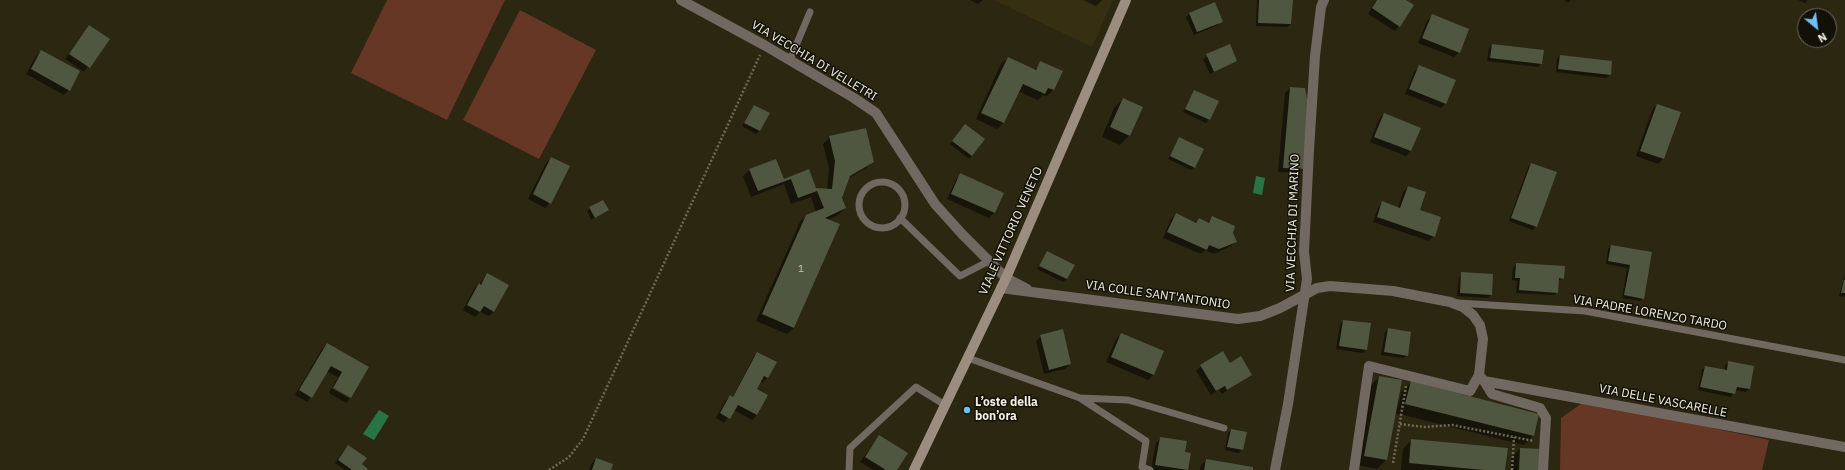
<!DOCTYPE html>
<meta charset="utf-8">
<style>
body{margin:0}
#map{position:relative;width:1845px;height:470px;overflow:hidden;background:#2c2711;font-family:"IBM Plex Sans",sans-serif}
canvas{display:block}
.north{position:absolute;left:1797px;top:8px;width:40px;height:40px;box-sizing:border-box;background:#121007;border:1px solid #6c6a5f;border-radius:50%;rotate:151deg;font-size:11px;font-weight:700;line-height:16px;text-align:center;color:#f3f0e2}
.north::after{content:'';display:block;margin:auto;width:14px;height:18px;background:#6ec2f3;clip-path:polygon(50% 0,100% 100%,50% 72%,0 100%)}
</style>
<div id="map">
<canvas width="1845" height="470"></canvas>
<div class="north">N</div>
</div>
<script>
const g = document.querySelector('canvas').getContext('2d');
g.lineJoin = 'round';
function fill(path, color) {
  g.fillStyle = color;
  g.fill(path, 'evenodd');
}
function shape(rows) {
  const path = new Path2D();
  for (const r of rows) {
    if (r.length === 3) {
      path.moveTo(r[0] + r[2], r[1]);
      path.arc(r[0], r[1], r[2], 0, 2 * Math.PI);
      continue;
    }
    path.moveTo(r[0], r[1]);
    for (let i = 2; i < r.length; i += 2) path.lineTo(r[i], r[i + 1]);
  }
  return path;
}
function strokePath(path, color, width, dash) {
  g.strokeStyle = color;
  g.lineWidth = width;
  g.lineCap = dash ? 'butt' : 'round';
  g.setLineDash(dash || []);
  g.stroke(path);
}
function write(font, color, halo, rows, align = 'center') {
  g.font = font + ' "IBM Plex Sans",sans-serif';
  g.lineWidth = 3;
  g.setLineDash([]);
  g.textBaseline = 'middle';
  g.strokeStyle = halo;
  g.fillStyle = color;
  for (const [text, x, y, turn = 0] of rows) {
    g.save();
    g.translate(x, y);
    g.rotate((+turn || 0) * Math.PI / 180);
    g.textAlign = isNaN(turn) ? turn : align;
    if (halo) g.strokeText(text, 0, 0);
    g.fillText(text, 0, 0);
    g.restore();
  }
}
fill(shape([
 [994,0,1113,0,1092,47]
]), '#362f12');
fill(shape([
 [387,0,505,0,447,120,351,73],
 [520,10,596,50,539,159,463,120],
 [1585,401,1769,440,1762,470,1560,470,1561,418]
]), '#673725');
fill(shape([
 [1256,176,1265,178,1262,195,1253,193],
 [379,410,389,416,374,440,363,434]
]), '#297444');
fill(shape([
 [970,0,983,0,978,4],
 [1083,0,1102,0,1096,6],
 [1257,0,1292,0,1291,24,1287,27,1256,26],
 [1376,0,1404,0,1399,26,1395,31,1368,14],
 [1564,0,1571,0,1568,3],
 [1798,0,1808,0,1805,3],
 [1189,14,1221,21,1218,25,1194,35,1186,17],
 [1432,16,1459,52,1454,57,1418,43,1427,21],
 [89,26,108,39,84,72,65,59],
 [1229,45,1236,60,1210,74,1203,59],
 [1492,45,1541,63,1538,67,1487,61,1489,48],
 [41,51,69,90,64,95,26,74,36,56],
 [1560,56,1611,62,1610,75,1606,78,1556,72,1557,59],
 [1008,58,1034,70,1041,62,1053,90,1047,96,1043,95,1038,100,1018,91,1003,123,997,129,976,119,1001,64],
 [1419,67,1446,103,1441,108,1405,94,1414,72],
 [1290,88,1303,168,1299,173,1278,172,1285,93],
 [1194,91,1209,120,1206,123,1183,112],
 [1123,99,1130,135,1120,145,1102,137,1114,108],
 [1657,105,1663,159,1658,164,1636,156,1652,110],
 [754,106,759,131,756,134,742,126],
 [1384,114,1419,129,1410,151,1406,156,1370,142,1379,119],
 [962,128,972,156,969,159,950,144],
 [830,137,873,162,866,168,848,179,841,198,845,208,838,215,827,220,839,225,794,328,787,334,756,321,800,222,806,216,816,212,811,197,791,204,784,184,751,197,743,176,750,169,783,180,808,171,815,189,827,190,829,168,823,144],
 [1179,138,1195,167,1191,170,1168,159],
 [551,158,550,203,545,208,528,199,546,163],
 [1531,164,1536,226,1533,230,1509,221,1528,167],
 [960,175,1003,193,994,213,989,218,947,199,956,179],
 [1408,187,1418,211,1434,236,1429,241,1373,222,1378,208,1382,203,1398,208,1403,192],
 [590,208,608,210,591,220,587,211],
 [1176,214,1195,223,1199,219,1207,223,1213,217,1231,233,1236,241,1231,246,1214,254,1205,250,1201,254,1163,238,1171,219],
 [1612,246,1651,253,1643,298,1640,301,1622,298,1627,268,1606,264,1608,249],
 [1047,252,1067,279,1063,282,1037,269],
 [1516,264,1563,278,1558,281,1558,292,1554,295,1516,293,1517,281,1512,280,1513,268],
 [1462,274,1491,294,1488,298,1457,296,1459,277],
 [488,275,494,312,489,316,480,312,475,317,463,310,474,289],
 [1845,275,1845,297,1839,296],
 [1343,321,1366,349,1363,353,1336,349,1340,324],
 [1388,329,1407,355,1403,358,1381,355,1385,332],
 [1121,334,1163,352,1153,375,1148,380,1106,362,1116,339],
 [1041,336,1070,364,1065,369,1044,374,1036,341],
 [327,344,368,368,351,397,332,387,338,377,326,371,311,397,307,402,295,395,322,349],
 [758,353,767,378,762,383,760,381,756,390,757,415,752,420,734,410,724,423,716,418,725,401,730,397,732,398,753,358],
 [1729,362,1749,389,1746,392,1735,390,1731,397,1698,390,1702,370,1705,367,1724,371,1725,365],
 [1230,364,1251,374,1222,394,1219,390,1211,395,1196,371,1201,366],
 [1379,377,1395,412,1396,413,1402,391,1412,382,1533,436,1524,445,1395,413,1386,460,1377,469,1356,465,1370,386],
 [331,388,350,399,346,403,329,393],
 [1231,430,1242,450,1239,453,1225,450,1228,433],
 [879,436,895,470,874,470,860,462],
 [1160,438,1184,453,1190,454,1187,470,1151,470,1156,443],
 [1412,440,1504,470,1401,470,1403,449],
 [345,449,360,465,366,470,345,470,335,463],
 [1520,449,1541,470,1511,470,1511,458],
 [596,459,610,470,589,470,591,464],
 [1206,460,1252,470,1200,470,1201,465]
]), '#0007');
fill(shape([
 [1259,0,1293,0,1291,24,1258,23],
 [1377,0,1406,0,1414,5,1400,27,1372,8],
 [1215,2,1223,22,1197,32,1189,13],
 [1432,14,1469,29,1460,53,1422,38],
 [89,25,110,39,90,68,69,54],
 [1230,44,1237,61,1214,72,1206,54],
 [1492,44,1544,50,1542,64,1490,58],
 [41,50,80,71,70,91,31,69],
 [1560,55,1612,61,1611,75,1558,69],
 [1008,57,1036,70,1040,61,1063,71,1054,90,1048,88,1045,94,1023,84,1004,123,981,113],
 [1419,65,1456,80,1446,104,1409,89],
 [1290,87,1305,88,1308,103,1304,169,1283,168],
 [1194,90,1219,101,1210,120,1185,109],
 [1123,98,1143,107,1130,136,1110,127],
 [1657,104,1681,112,1664,159,1640,151],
 [754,105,770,113,760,131,744,123],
 [1384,113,1421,128,1411,151,1374,137],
 [965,124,985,139,972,156,952,141],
 [866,128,874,162,850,176,842,198,846,208,825,218,840,224,794,328,762,314,806,215,824,208,817,191,798,198,791,179,758,191,749,169,776,159,784,179,809,169,816,188,832,189,835,161,829,136],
 [1179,137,1204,149,1195,168,1170,156],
 [551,157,570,166,551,204,533,194],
 [1531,163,1557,172,1537,227,1511,218],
 [960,173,1004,193,995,213,951,194],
 [1408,186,1426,192,1420,210,1441,217,1435,237,1377,217,1382,201,1400,208],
 [603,200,609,210,595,218,589,207],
 [1176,213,1196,223,1199,218,1209,223,1212,216,1235,226,1233,233,1237,242,1219,249,1209,245,1207,250,1167,232],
 [1611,245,1652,252,1644,299,1624,295,1630,265,1608,261],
 [1047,251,1075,265,1067,279,1039,266],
 [1516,263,1565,266,1564,279,1559,278,1558,293,1519,290,1520,278,1515,278],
 [1461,272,1493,274,1492,295,1460,293],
 [487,273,509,285,494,312,484,306,480,312,467,305,479,283,481,285],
 [1844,280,1845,280,1845,293,1841,293],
 [1343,320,1371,323,1367,350,1339,346],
 [1388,328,1411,332,1408,356,1384,352],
 [1063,329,1071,364,1049,370,1040,335],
 [1121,333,1164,351,1154,375,1111,357],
 [327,343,369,367,351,398,333,388,342,372,331,366,312,398,299,390],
 [1223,351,1230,363,1241,356,1252,375,1227,390,1225,386,1216,391,1200,365],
 [757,352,777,362,768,378,764,376,757,389,768,395,757,415,738,405,730,419,720,413,730,395,733,397],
 [1728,361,1754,366,1750,389,1737,387,1735,394,1700,387,1705,366,1727,370],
 [1379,376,1402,380,1387,460,1364,456],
 [1411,381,1539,414,1534,436,1405,404],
 [1231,429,1247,432,1243,450,1227,447],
 [879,435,908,453,897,470,886,470,865,457],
 [1160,437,1187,441,1185,452,1191,453,1188,470,1155,465],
 [1411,439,1508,448,1505,470,1484,470,1409,463],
 [348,445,367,458,362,464,368,469,367,470,352,470,338,460],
 [1520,448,1543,449,1542,470,1519,470],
 [596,458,613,464,611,470,592,470],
 [1206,459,1253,467,1253,470,1204,470]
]), '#4f5740');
strokePath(shape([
 [1400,424,1425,427,1452,425,1534,441],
 [1393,463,1406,386],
 [549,470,569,457,583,439,760,55],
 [1512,470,1514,437]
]), '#6e6956', 2.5, [2, 2]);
strokePath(shape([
 [790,60,810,12],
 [882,205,23],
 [900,218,960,276,989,261],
 [1458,303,1585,311,1845,360],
 [968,358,1080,398,1146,441,1142,467,1150,470],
 [1080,398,1128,400,1224,428],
 [849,470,850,448,916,387,945,405]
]), '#716961', 7);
strokePath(shape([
 [681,0,764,45,854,98,876,113,935,204,962,234,1006,278,1027,289],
 [1001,288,1238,319,1260,316,1280,308,1317,288,1330,286,1393,291,1450,302,1463,307,1473,315,1480,325,1483,339,1479,375,1470,391,1369,366,1354,470],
 [1479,375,1484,381,1845,447],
 [1484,381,1492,394,1540,408,1546,418,1543,470],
 [1275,470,1288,404,1307,279,1304,252,1309,150,1315,56,1321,7,1324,0]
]), '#716961', 10);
strokePath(shape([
 [914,470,1006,278,1126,0]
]), '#9b8e81', 10);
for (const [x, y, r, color] of [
 [967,410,4,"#6ec2f3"]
]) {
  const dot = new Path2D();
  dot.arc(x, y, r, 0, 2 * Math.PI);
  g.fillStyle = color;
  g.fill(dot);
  strokePath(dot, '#121007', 1.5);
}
write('10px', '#cacaba', null, [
 ["1",801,269]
]);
write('12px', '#f3f0e2', '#121007', [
 ["VIA VECCHIA DI VELLETRI",814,61,31],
 ["VIA VECCHIA DI MARINO",1293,223,-88],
 ["VIALE VITTORIO VENETO",1011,231,-66],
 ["VIA COLLE SANT'ANTONIO",1158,295,8],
 ["VIA PADRE LORENZO TARDO",1650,313,10],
 ["VIA DELLE VASCARELLE",1663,401,11]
]);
write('bold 12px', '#f3f0e2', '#121007', [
 ["L’oste della",975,403],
 ["bon’ora",975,417]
], 'left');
</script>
